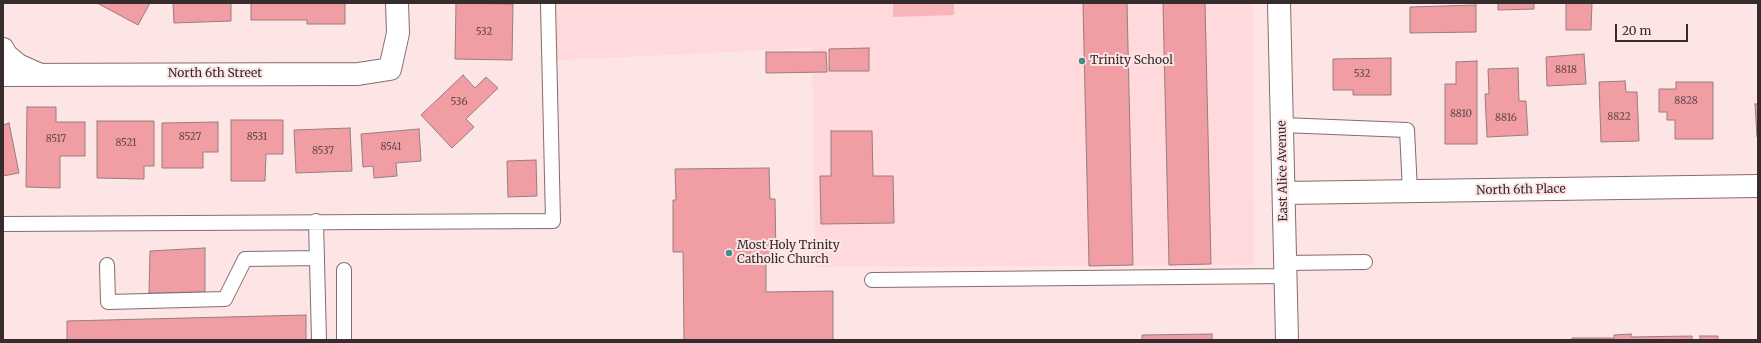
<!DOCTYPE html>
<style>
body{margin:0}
#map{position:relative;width:1761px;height:343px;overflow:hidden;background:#fde5e6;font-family:Merriweather,serif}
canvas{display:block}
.frame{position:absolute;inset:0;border:4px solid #372c2d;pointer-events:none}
.scale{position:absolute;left:1615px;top:24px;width:73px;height:18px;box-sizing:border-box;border:2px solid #372c2d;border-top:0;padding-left:5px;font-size:12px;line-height:14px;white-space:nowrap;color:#372c2d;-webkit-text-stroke:3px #fde5e6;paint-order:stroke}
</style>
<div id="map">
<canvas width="1761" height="343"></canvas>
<div class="frame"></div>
<div class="scale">20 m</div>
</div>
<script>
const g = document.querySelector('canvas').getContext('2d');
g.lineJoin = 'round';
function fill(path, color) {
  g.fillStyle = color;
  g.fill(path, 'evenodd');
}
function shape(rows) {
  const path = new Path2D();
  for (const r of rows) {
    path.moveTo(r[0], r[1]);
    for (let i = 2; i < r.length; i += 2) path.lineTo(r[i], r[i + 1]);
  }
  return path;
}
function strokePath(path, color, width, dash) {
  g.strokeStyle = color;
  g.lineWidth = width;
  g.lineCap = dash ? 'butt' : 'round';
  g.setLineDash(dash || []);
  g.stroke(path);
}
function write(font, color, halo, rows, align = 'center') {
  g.font = font + ' Merriweather,serif';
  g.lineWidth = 4;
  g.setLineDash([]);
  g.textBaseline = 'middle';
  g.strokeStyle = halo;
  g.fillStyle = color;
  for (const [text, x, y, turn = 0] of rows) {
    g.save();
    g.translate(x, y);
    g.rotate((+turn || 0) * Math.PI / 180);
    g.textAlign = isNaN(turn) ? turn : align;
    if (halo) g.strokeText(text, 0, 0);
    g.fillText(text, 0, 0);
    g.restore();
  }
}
fill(shape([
 [539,3,1253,3,1254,265,815,267,812,48,542,61]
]), '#ffd9db');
fill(shape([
 [893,3,954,3,954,15,893,17]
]), '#f7b6bb');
const building = shape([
 [97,3,150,3,138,25,97,3],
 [173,3,231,3,231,21,174,23,173,3],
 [251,3,345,3,345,24,307,24,307,20,251,20,251,3],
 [456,3,513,4,512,60,455,59,456,3],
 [1083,3,1127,3,1133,265,1089,266,1083,3],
 [1163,3,1205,3,1211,264,1169,265,1163,3],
 [1498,3,1534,3,1534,9,1498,10,1498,3],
 [1566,3,1592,3,1591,30,1566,30,1566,3],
 [1476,5,1476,32,1410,33,1410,7,1476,5],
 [869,48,869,71,829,71,829,49,869,48],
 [766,52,826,52,827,72,766,73,766,52],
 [1584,54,1586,84,1547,86,1546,57,1584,54],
 [1391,58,1391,95,1353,95,1353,90,1333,90,1333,59,1391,58],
 [1477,61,1477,144,1445,144,1445,84,1456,84,1456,62,1477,61],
 [1518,68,1519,101,1526,101,1528,135,1487,137,1485,94,1489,94,1488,69,1518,68],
 [463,75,475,88,486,77,498,88,466,119,474,127,452,148,421,115,463,75],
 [1625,81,1626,92,1637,92,1639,141,1601,142,1599,82,1625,81],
 [1676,82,1713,82,1713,139,1675,139,1675,120,1667,120,1667,112,1659,112,1659,89,1676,89,1676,82],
 [1755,104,1758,104,1758,137,1757,137,1755,104],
 [27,107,56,107,56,122,85,122,85,156,60,156,60,188,26,187,27,107],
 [231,120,283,120,283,154,266,154,265,181,231,181,231,120],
 [97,121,154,121,154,166,144,166,144,179,97,178,97,121],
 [218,122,218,152,203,152,203,168,162,168,162,123,218,122],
 [9,123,19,173,3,176,3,125,9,123],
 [350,128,352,171,296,173,294,130,350,128],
 [419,129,421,161,396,163,397,176,374,178,373,166,363,167,361,134,419,129],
 [831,131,872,131,873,176,893,176,894,223,821,224,820,176,831,176,831,131],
 [536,160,537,196,508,197,507,161,536,160],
 [769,168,770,199,775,199,776,255,766,255,766,292,833,291,833,340,684,340,683,252,673,252,673,200,676,200,675,169,769,168],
 [205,248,205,292,149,293,150,251,205,248],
 [306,315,306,340,67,340,67,321,306,315],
 [1212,334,1212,340,1142,340,1142,335,1212,334],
 [1631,334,1631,337,1692,336,1692,340,1572,340,1572,338,1614,338,1614,335,1631,334],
 [1700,336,1718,336,1718,340,1700,340,1700,336]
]);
fill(building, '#f09da4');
strokePath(building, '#977d7f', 1);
const lane = shape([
 [1282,125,1407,130,1410,191],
 [316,221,319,340],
 [3,224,553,221,548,3],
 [1285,263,1365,262],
 [107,265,108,302,225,299,245,259,317,258],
 [344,270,344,340],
 [872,280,1286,276]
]);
const street = shape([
 [1279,3,1287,340],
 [3,49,6,55,18,65,38,74],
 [3,75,358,74,390,69,398,33,397,3],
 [1284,193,1758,186]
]);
strokePath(lane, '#856c6e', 16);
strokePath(street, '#856c6e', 24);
strokePath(lane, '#fff', 14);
strokePath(street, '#fff', 22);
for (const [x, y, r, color] of [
 [1082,61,4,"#448b89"],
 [729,253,4,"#448b89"]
]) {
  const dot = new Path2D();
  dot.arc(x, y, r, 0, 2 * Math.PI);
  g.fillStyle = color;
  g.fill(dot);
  strokePath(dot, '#fde5e6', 1.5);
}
write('10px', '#65484b', null, [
 ["532",484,32],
 ["8818",1566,70],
 ["532",1362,74],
 ["8828",1686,101],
 ["536",459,102],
 ["8810",1461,114],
 ["8822",1619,117],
 ["8816",1506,118],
 ["8527",190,137],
 ["8531",257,137],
 ["8517",56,139],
 ["8521",126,143],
 ["8541",391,147],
 ["8537",323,151]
]);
write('12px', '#372c2d', '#fde5e6', [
 ["Trinity School",1090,61],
 ["Most Holy Trinity",737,246],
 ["Catholic Church",737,260]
], 'left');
write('12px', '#372c2d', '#fde5e6', [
 ["North 6th Street",215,74],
 ["East Alice Avenue",1283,171,-91],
 ["North 6th Place",1521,190,-1]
]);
</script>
